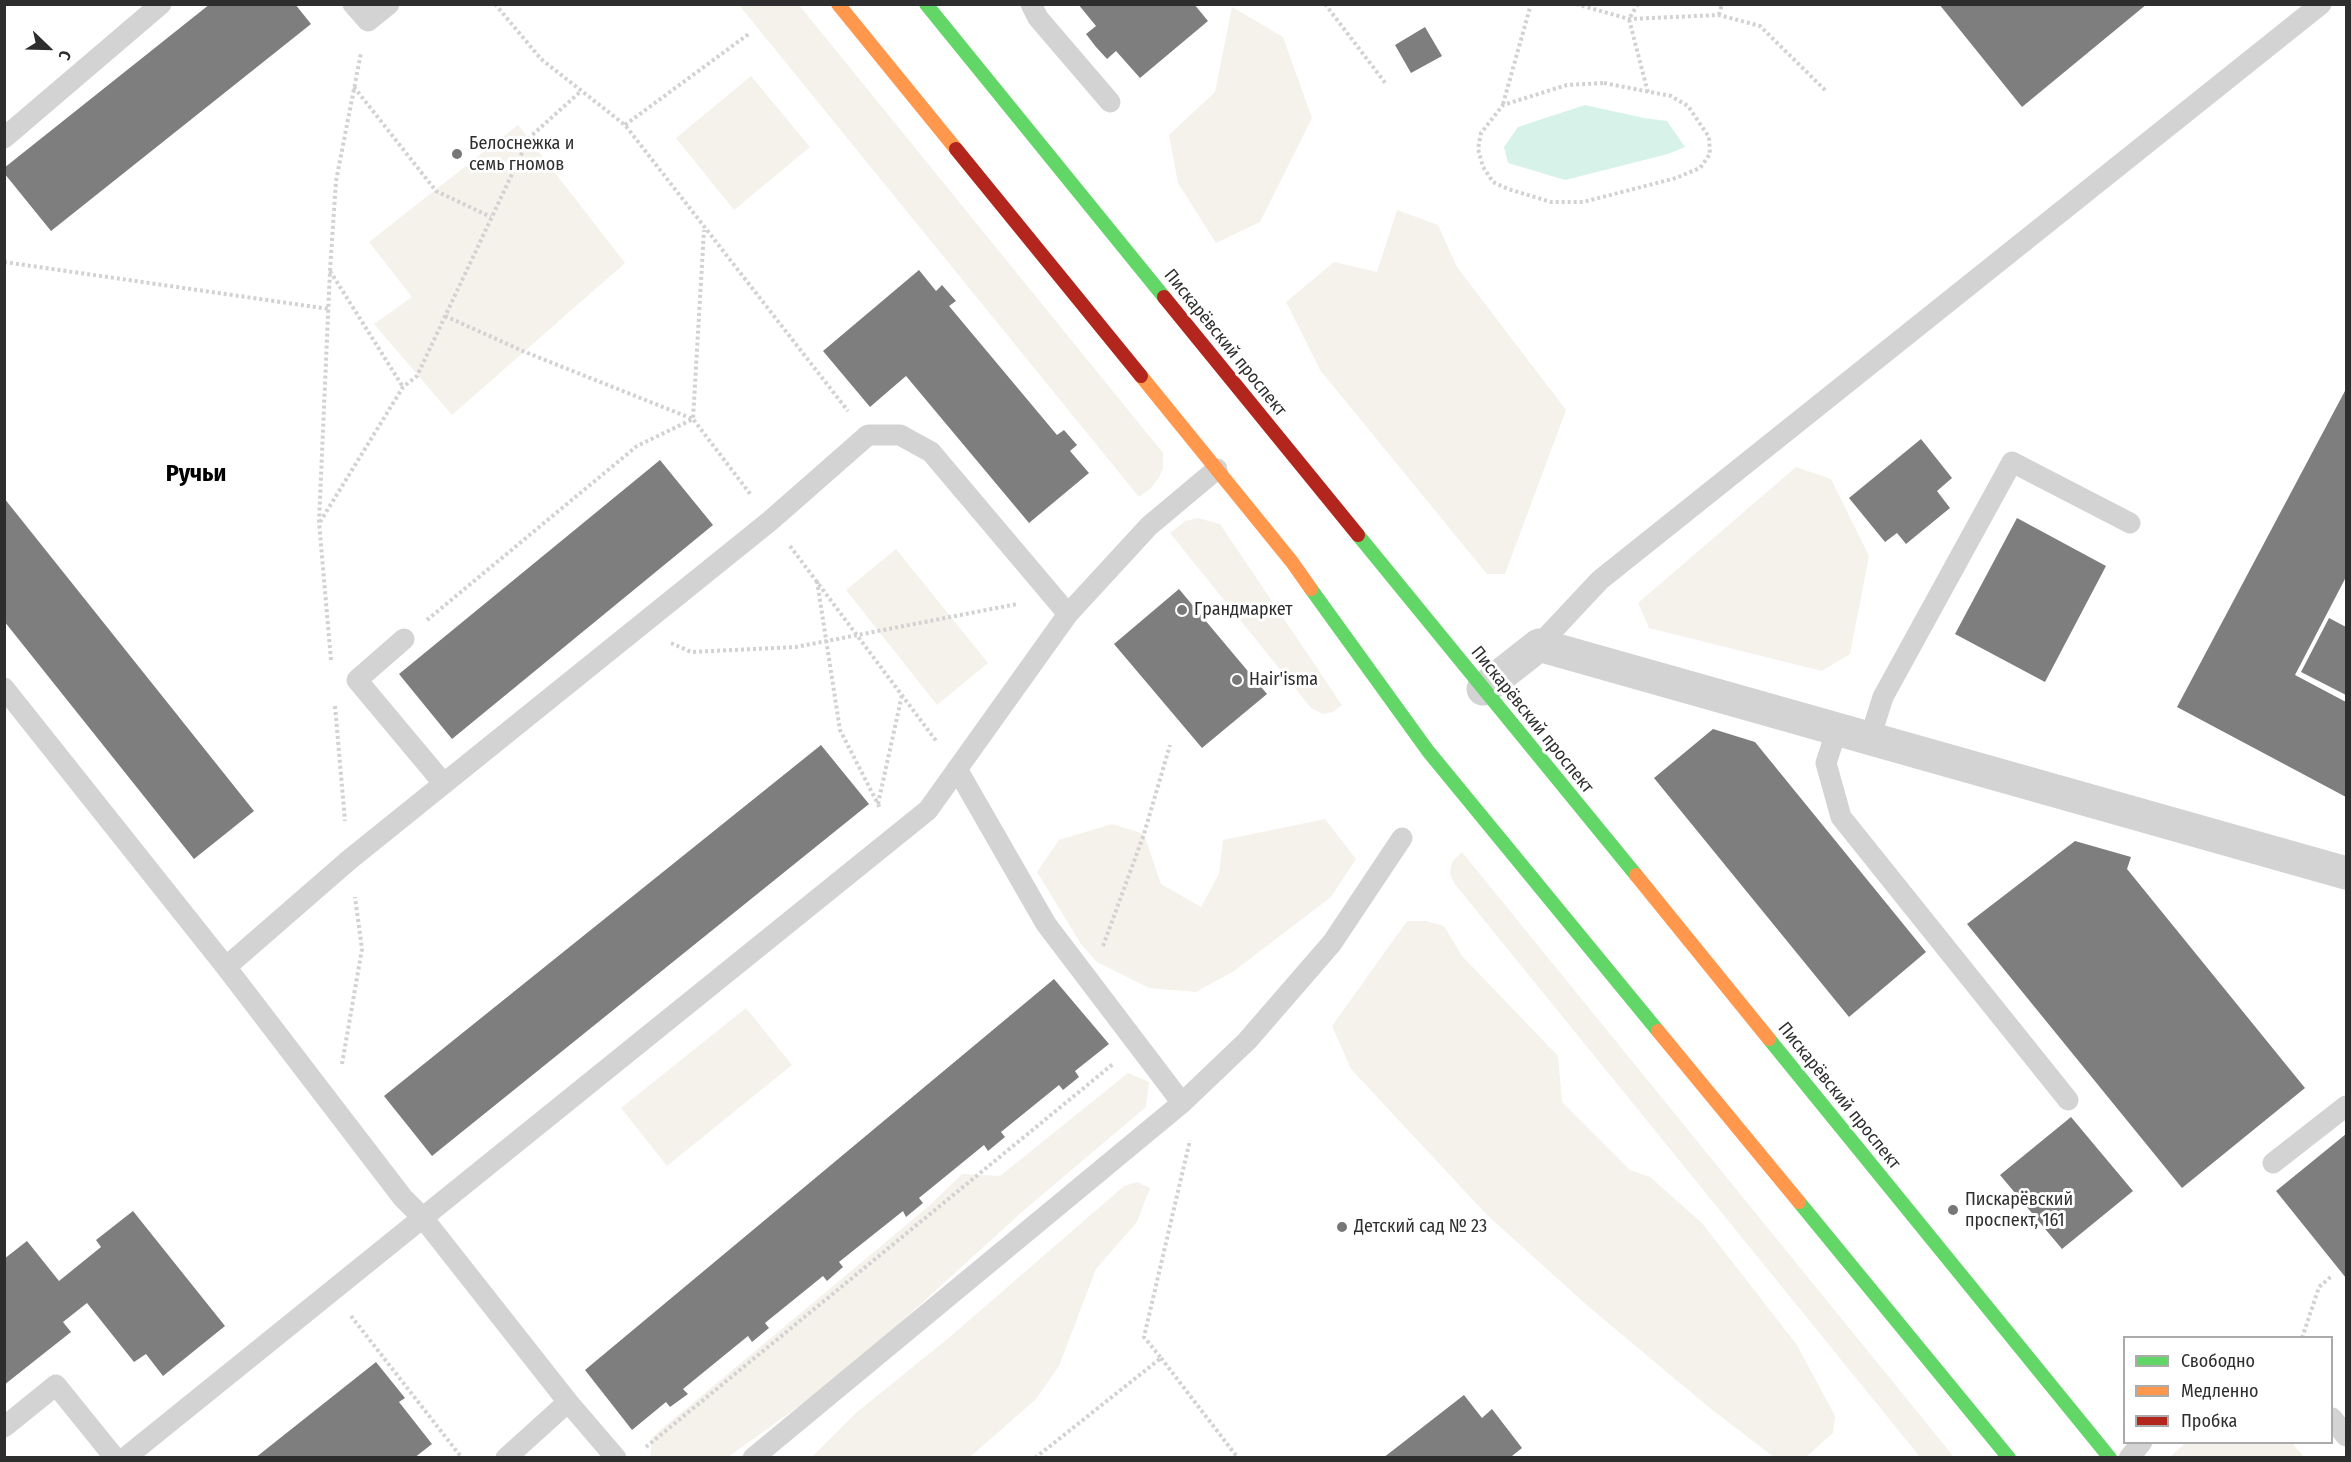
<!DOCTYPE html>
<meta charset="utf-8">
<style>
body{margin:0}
#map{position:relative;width:2351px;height:1462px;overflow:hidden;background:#fff;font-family:"Fira Sans Condensed",sans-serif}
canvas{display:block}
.frame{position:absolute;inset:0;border:6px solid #2e2e2e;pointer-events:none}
.legend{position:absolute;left:2123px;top:1336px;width:210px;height:108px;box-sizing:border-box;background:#fff;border:2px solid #ababab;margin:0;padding:8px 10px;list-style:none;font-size:18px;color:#2e2e2e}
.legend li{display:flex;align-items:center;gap:12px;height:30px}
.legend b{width:30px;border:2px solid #ababab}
.north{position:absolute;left:18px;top:18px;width:60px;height:60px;-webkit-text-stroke:4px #fff;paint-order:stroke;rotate:113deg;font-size:16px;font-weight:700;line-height:24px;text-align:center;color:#2e2e2e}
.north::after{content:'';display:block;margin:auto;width:21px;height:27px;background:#2e2e2e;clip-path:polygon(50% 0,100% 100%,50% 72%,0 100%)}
</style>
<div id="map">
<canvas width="2351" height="1462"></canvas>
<div class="frame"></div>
<ul class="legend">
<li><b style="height:8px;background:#63d668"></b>Свободно</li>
<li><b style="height:8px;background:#ff974d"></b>Медленно</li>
<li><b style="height:8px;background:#b3261e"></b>Пробка</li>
</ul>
<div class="north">С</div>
</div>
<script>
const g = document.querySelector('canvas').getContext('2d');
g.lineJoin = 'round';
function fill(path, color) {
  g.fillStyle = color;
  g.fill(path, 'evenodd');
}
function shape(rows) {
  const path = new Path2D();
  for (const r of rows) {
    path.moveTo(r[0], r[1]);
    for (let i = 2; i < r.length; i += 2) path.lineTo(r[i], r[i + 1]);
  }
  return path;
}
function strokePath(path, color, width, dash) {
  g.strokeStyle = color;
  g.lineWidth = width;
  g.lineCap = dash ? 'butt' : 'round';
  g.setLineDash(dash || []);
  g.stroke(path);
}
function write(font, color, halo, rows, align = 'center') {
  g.font = font + ' "Fira Sans Condensed",sans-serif';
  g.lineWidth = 6;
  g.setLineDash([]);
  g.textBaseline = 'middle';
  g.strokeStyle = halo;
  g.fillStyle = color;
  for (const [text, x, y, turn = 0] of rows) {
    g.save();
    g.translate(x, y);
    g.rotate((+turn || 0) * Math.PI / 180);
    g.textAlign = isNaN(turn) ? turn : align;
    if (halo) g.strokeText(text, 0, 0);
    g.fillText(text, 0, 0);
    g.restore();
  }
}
fill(shape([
 [739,5,799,5,1163,453,1163,469,1158,479,1150,489,1139,497],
 [1232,7,1283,37,1312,118,1260,222,1216,243,1178,183,1169,135,1215,92],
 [751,76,810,147,734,210,676,138],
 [518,125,625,263,452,415,374,324,412,297,369,242],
 [1397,210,1438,225,1457,267,1566,410,1505,574,1487,574,1320,370,1286,302,1334,262,1377,272],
 [1796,467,1831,479,1869,556,1850,654,1822,671,1649,628,1638,603],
 [1198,518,1220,524,1342,705,1333,712,1323,714,1311,708,1170,533,1185,521],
 [896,549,988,663,937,705,846,590],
 [1325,819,1356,859,1331,897,1234,971,1196,992,1149,988,1097,962,1081,944,1037,872,1059,840,1112,824,1144,834,1161,884,1201,907,1219,874,1223,840],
 [1462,852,1954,1457,1920,1457,1454,883,1450,873,1452,862],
 [1407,921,1426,921,1444,926,1462,956,1558,1056,1562,1102,1630,1170,1650,1177,1702,1223,1797,1345,1835,1416,1833,1433,1806,1457,1774,1457,1711,1409,1589,1307,1487,1215,1351,1069,1332,1026],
 [746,1008,792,1065,667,1166,621,1108],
 [1128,1073,1149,1082,1146,1107,1023,1211,845,1373,728,1457,650,1458,652,1437,929,1206,962,1174,1000,1176],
 [1137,1182,1150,1188,1137,1222,1096,1269,1059,1366,1036,1399,970,1457,812,1457,856,1413,951,1336,1124,1186],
 [2292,1443,2304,1457,2170,1457,2185,1443]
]), '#f5f2eb');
fill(shape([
 [1585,105,1644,118,1667,121,1685,147,1668,154,1565,180,1508,163,1504,147,1518,127]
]), '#d7f2e9');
fill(shape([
 [210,4,295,4,311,24,51,231,4,173,4,168],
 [1078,4,1194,4,1208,21,1140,78,1116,51,1107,59,1096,47,1086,34,1096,26],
 [1939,4,2147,4,2022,107],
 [1425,27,1442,56,1411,73,1395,45],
 [919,270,936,291,942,285,956,301,949,306,1057,435,1064,430,1077,445,1070,451,1089,473,1029,523,906,376,870,407,823,351],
 [2346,389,2346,577,2295,675,2346,702,2346,797,2177,707],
 [1921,439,1952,478,1937,491,1950,508,1906,544,1897,533,1885,542,1849,498],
 [660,460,713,525,452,739,399,674],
 [4,498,254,811,194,859,4,621],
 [2017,518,2106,566,2045,682,1955,634],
 [1179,589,1267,694,1202,748,1114,644],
 [2329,618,2346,627,2346,695,2301,672],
 [1713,729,1755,742,1926,952,1849,1017,1654,778],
 [821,745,869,804,432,1156,384,1096],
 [2075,841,2131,857,2127,869,2305,1088,2182,1188,1967,924],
 [1054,979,1109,1044,1075,1071,1079,1077,1063,1090,1059,1085,1001,1132,1005,1137,988,1151,984,1145,919,1198,923,1203,906,1217,903,1211,849,1254,839,1262,843,1267,827,1281,823,1276,765,1323,769,1328,752,1342,748,1336,683,1389,688,1394,670,1407,666,1402,632,1430,585,1370],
 [2071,1117,2133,1191,2062,1249,2000,1175],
 [2346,1134,2346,1278,2276,1191],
 [133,1211,225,1326,163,1376,146,1354,134,1362,87,1303,63,1322,71,1332,4,1385,4,1259,27,1241,59,1281,101,1247,96,1240],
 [376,1362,405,1398,399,1402,432,1444,414,1458,255,1458],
 [1464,1395,1482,1418,1492,1409,1522,1448,1512,1456,1514,1458,1383,1458]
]), '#7e7e7e');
strokePath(shape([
 [495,4,541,59,625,125,848,411],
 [1325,4,1386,84],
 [1576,4,1629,19,1719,15,1760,26,1827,92],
 [1638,4,1629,19,1648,93],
 [1719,15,1722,4],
 [1604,83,1671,96,1688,106,1709,137,1710,154,1700,168,1676,178,1583,202,1551,202,1508,189,1493,182,1483,167,1478,149,1481,133,1503,105,1567,85,1604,83],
 [354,87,436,191,491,217],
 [1503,104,1531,4],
 [625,125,750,33],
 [4,262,329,309],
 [330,271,403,387],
 [445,316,525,352,693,419,704,230],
 [320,522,403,387,417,376,529,138,581,91],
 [790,546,937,742],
 [817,581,840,730,880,808],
 [427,620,637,446,693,419,751,495],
 [671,643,691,652,796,647,1017,604],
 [331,660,319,522,330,270,336,181,361,53],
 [335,706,345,821],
 [878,804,902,695],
 [1103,946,1144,834,1170,745],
 [342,1064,362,949,355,897],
 [351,1316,462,1458],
 [2302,1338,2319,1287,2333,1275],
 [1161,1358,1238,1458],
 [646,1447,1113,1064],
 [1035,1458,1161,1358,1144,1337,1190,1140]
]), '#d2d2d2', 4, [3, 3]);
strokePath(shape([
 [353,4,368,21,389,4],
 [1031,4,1038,18,1110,102],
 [4,138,161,4],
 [404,639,357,680,444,784],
 [1539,645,1600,580,2321,4],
 [4,688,226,967,403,1198,423,1218,568,1402,616,1458],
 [1837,729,1826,763,1841,817,2068,1100],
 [1870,738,1883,697,2012,462,2130,523],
 [957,769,1046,924,1182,1103],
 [226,967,349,860,770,521,868,435,900,435,931,452,1068,614],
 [2273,1163,2346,1106],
 [2332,1418,2346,1436],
 [4,1427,56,1385,115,1458],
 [125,1458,928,810,1068,614,1149,526,1217,469],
 [506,1458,568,1402],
 [753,1458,1182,1103,1247,1041,1332,943,1402,838],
 [2129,1458,2142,1442]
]), '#d3d3d3', 21);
strokePath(shape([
 [1483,689,1539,645,2346,873]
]), '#d3d3d3', 33);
strokePath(shape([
 [926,4,1164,297],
 [1358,535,1636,875],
 [1311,589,1428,751,1658,1031],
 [1769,1039,2110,1458],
 [1799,1202,2009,1458]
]), '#63d668', 14);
strokePath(shape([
 [838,4,956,149],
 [1141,376,1292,562,1311,589],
 [1636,875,1769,1039],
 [1658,1031,1799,1202]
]), '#ff974d', 14);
strokePath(shape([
 [956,149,1141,376],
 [1164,297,1358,535]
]), '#b3261e', 14);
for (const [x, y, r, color] of [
 [457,154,6,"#777"],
 [1182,610,6,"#777"],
 [1237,680,6,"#777"],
 [1953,1210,6,"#777"],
 [1342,1227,6,"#777"]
]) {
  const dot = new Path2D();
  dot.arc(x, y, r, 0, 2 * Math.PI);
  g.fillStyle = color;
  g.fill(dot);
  strokePath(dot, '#fff', 2);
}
write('18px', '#2e2e2e', '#fff', [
 ["Белоснежка и",469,144],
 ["семь гномов",469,165],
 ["Грандмаркет",1194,610],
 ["Hair'isma",1249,680],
 ["Пискарёвский",1965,1200],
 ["проспект, 161",1965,1221],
 ["Детский сад № 23",1354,1227]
], 'left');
write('18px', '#2e2e2e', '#fff', [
 ["Пискарёвский проспект",1225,343,51],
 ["Пискарёвский проспект",1532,720,51],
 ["Пискарёвский проспект",1839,1096,51]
]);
write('bold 24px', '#000', '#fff', [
 ["Ручьи",196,474]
]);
</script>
